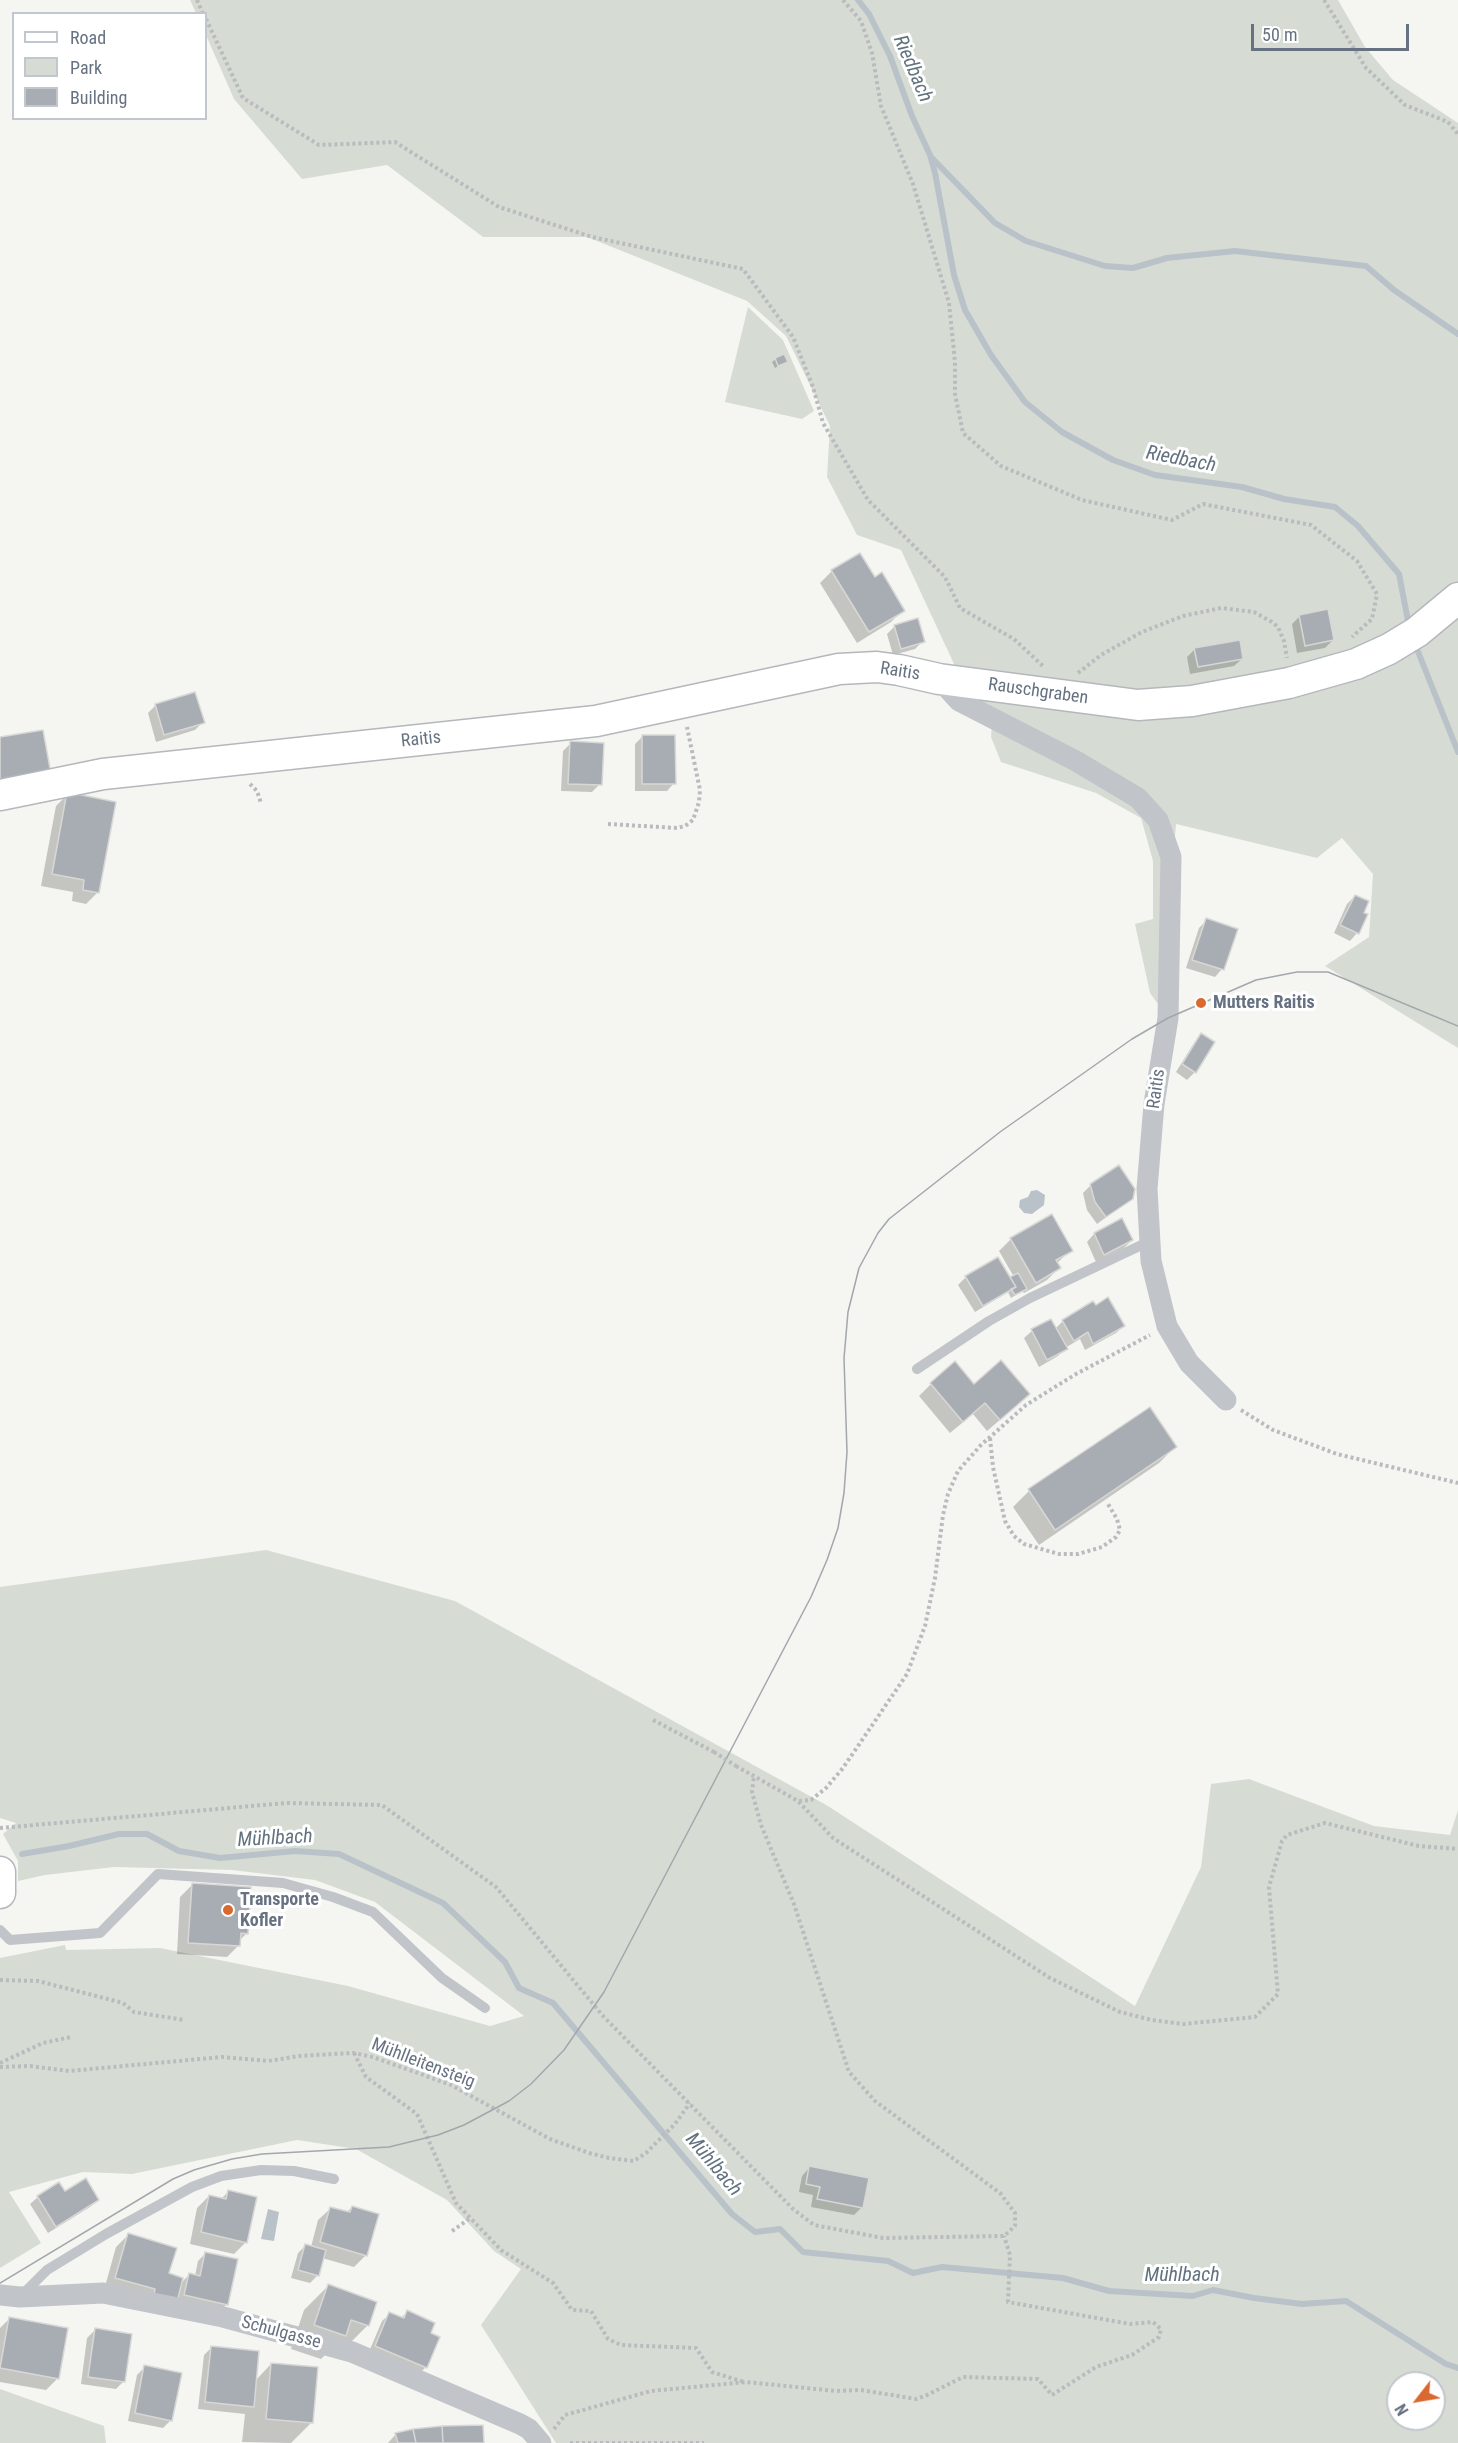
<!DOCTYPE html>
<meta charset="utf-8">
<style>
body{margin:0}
#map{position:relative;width:1458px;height:2443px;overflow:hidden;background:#f5f6f2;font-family:"Roboto Condensed",sans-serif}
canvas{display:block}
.legend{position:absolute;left:12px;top:12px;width:195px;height:108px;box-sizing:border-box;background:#fff;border:2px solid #c2c7cd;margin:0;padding:8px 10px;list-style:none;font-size:18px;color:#667282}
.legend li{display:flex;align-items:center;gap:12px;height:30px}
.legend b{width:30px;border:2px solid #c2c7cd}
.north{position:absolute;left:1386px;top:2371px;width:60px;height:60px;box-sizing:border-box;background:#fff;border:2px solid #c2c7cd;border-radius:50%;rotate:239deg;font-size:16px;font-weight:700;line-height:24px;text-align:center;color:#667282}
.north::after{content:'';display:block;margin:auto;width:21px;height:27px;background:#d9692f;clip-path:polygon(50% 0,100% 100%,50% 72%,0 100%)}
.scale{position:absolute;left:1251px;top:24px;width:158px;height:27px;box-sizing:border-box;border:3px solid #667282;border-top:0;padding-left:8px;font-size:18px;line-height:21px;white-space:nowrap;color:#667282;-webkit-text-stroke:4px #fff;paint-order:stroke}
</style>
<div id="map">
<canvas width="1458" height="2443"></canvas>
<ul class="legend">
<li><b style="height:8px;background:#fff"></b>Road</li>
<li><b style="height:16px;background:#d6dcd4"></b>Park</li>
<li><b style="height:16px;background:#a8adb4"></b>Building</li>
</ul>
<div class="north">N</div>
<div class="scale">50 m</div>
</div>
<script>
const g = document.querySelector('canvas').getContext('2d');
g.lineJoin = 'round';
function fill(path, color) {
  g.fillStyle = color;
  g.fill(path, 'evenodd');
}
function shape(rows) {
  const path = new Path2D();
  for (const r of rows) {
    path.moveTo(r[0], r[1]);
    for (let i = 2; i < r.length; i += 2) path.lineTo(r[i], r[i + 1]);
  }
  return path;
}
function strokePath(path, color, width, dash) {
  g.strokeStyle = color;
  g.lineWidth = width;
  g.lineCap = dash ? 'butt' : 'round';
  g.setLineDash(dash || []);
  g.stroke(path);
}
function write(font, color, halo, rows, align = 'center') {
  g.font = font + ' "Roboto Condensed",sans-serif';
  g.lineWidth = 6;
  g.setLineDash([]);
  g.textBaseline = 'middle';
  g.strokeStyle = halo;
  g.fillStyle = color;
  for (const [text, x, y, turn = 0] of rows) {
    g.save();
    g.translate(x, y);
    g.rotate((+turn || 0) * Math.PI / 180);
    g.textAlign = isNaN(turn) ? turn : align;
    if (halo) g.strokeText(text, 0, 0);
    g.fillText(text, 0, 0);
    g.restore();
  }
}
fill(shape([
 [190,0,1338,0,1365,47,1393,80,1458,123,1458,1048,1325,966,1369,937,1373,874,1342,838,1317,858,1176,824,1161,1008,1150,993,1135,924,1153,919,1153,861,1141,818,1096,793,1001,762,991,737,993,709,968,694,901,550,857,535,827,477,830,426,786,336,747,301,587,237,483,237,387,165,302,179,234,99,206,35,206,14,196,13],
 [748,307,783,340,814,411,802,419,725,402],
 [266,1550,455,1601,828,1806,1135,2006,1201,1867,1211,1784,1249,1779,1374,1826,1450,1835,1458,1810,1458,2443,556,2443,481,2325,521,2269,494,2251,447,2200,356,2149,297,2140,132,2174,83,2172,9,2192,41,2243,0,2268,0,1958,65,1945,66,1950,160,1948,348,1986,490,2026,524,2016,375,1902,315,1880,232,1870,114,1867,45,1875,18,1881,18,1861,3,1834,16,1823,0,1818,0,1587],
 [1398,2383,1434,2383,1434,2419,1398,2419],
 [0,2389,104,2426,106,2443,0,2443]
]), '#d6dcd4');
fill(shape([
 [1037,1190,1045,1195,1044,1205,1032,1214,1024,1213,1019,1207,1020,1200,1028,1197,1031,1191],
 [268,2209,279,2212,274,2241,261,2239]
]), '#b9c2c8');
fill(shape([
 [776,359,786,361,775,368,772,362],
 [832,571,903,610,891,622,857,643,820,583],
 [1300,616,1333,640,1325,648,1297,653,1292,624],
 [895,626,923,641,915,649,893,655,887,634],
 [1195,649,1242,659,1234,666,1190,674,1187,657],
 [156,705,203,722,195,730,156,742,148,713],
 [642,737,674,783,667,791,635,791,635,744],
 [571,743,600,784,592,792,561,791,563,751],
 [68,794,98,892,86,904,72,901,73,892,41,886,56,806],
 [1355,896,1357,933,1350,941,1334,933,1347,904],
 [1207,920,1222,969,1215,977,1186,968,1199,928],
 [1201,1035,1195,1072,1187,1080,1176,1072,1194,1043],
 [1091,1185,1132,1198,1097,1224,1087,1210,1083,1193],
 [1122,1220,1132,1240,1124,1248,1096,1262,1087,1242,1094,1234],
 [1011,1239,1071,1250,1056,1264,1059,1268,1047,1280,1024,1293,1022,1291,1011,1298,1008,1292,975,1312,958,1285,966,1277,1010,1280,1014,1277,999,1251],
 [1050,1321,1055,1329,1063,1321,1123,1326,1116,1333,1085,1350,1080,1339,1065,1348,1058,1356,1039,1367,1024,1338,1032,1331],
 [931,1384,974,1386,1016,1406,987,1431,973,1414,950,1433,919,1396],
 [1175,1447,1159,1463,1039,1545,1013,1507,1029,1491],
 [192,1885,247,1933,239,1941,239,1945,227,1957,177,1954,180,1897],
 [809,2168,862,2207,854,2215,811,2207,813,2195,799,2192,802,2176],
 [228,2192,246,2242,234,2254,190,2244,197,2208,209,2196,221,2199],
 [64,2193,98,2200,90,2207,48,2233,30,2204,38,2197],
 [352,2207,366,2255,354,2267,322,2258,318,2275,310,2283,291,2278,298,2253,305,2246,311,2247,318,2220,330,2209,346,2213],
 [128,2235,180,2284,189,2275,195,2276,198,2261,206,2253,227,2304,219,2312,104,2290,116,2247],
 [328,2286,368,2325,344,2349,334,2346,321,2359,291,2349,304,2310],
 [407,2312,429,2334,426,2367,418,2375,368,2354,382,2321,390,2314,401,2318],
 [9,2319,58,2378,46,2390,0,2382,0,2328],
 [95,2330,124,2381,116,2389,81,2384,87,2338],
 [211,2348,255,2381,271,2364,312,2422,291,2443,242,2442,245,2414,198,2409,204,2355],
 [145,2367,171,2420,163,2428,128,2421,137,2375],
 [396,2434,482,2443,388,2443]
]), '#0003');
strokePath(shape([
 [858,0,869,14,890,56,912,116,930,155,935,173,954,275,965,310,991,355,1025,402,1062,432,1113,460,1155,475,1242,487,1284,499,1335,507,1358,526,1399,574,1409,626],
 [932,158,995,223,1026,241,1105,266,1133,268,1167,258,1235,251,1366,266,1394,290,1458,334],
 [1415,644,1458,752],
 [22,1854,69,1846,119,1834,147,1834,179,1851,220,1858,295,1851,339,1854,443,1903,505,1962,519,1988,553,2003,732,2214,755,2232,780,2229,803,2252,888,2261,913,2273,942,2267,1063,2278,1109,2291,1193,2296,1213,2290,1254,2298,1302,2304,1346,2301,1446,2364,1458,2368]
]), '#b9c2c8', 6);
const building = shape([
 [784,354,788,362,778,366,775,358,784,354],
 [860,553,875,577,882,572,905,611,869,632,831,570,860,553],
 [1328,609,1334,640,1305,646,1299,615,1328,609],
 [918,618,925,642,901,649,894,625,918,618],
 [1240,640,1243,659,1198,667,1194,648,1240,640],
 [195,692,205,723,164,735,155,704,195,692],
 [43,730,51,774,0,783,0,737,43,730],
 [642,735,675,735,676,784,642,784,642,735],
 [570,741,604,743,602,785,568,784,570,741],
 [67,792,116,802,99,893,83,890,84,880,52,874,67,792],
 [1355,895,1369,901,1364,913,1368,914,1359,934,1340,925,1355,895],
 [1206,918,1238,929,1224,970,1192,960,1206,918],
 [1201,1033,1215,1042,1196,1073,1182,1064,1201,1033],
 [1119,1165,1135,1189,1133,1199,1106,1217,1095,1202,1090,1184,1119,1165],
 [1052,1214,1073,1251,1056,1260,1061,1268,1036,1283,1010,1238,1052,1214],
 [1122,1218,1133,1240,1104,1255,1094,1233,1122,1218],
 [998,1257,1016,1287,983,1306,965,1276,998,1257],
 [1018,1273,1027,1289,1015,1295,1011,1289,1016,1287,1010,1277,1018,1273],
 [1108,1297,1125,1326,1093,1344,1088,1332,1074,1341,1062,1320,1093,1301,1096,1305,1108,1297],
 [1051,1319,1068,1349,1047,1360,1031,1329,1051,1319],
 [1001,1360,1030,1394,1000,1420,985,1403,963,1422,930,1383,955,1361,974,1384,1001,1360],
 [1150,1407,1177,1447,1055,1530,1028,1489,1150,1407],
 [192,1883,251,1887,248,1934,241,1933,240,1946,188,1943,192,1883],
 [809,2166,869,2178,863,2208,817,2199,820,2187,806,2184,809,2166],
 [86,2178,99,2200,56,2227,37,2196,59,2182,65,2191,86,2178],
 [228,2190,257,2197,247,2243,201,2232,209,2195,226,2199,228,2190],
 [352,2206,379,2214,367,2256,320,2242,330,2207,350,2212,352,2206],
 [128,2233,177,2248,169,2273,183,2278,177,2302,154,2295,155,2289,115,2278,128,2233],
 [305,2244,326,2250,319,2276,298,2270,305,2244],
 [205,2252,238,2259,228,2305,184,2295,189,2273,200,2276,205,2252],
 [328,2284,377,2302,369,2326,351,2320,346,2336,314,2325,328,2284],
 [407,2310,435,2323,431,2333,440,2337,427,2368,375,2346,389,2312,404,2318,407,2310],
 [9,2317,68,2328,59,2379,0,2368,9,2317],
 [95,2328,132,2334,125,2382,88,2377,95,2328],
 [211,2346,259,2351,254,2407,205,2402,211,2346],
 [271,2363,318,2367,313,2423,266,2419,271,2363],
 [144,2365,182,2373,172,2421,135,2413,144,2365],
 [483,2425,484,2443,443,2443,442,2426,483,2425],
 [442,2426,443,2443,416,2443,413,2429,442,2426],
 [413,2429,416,2443,398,2443,395,2433,413,2429]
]);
fill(building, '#a8adb4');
strokePath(building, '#d7d7d5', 1.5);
const secondary = shape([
 [0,795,103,774,596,721,839,669,877,667,899,670,939,679,1138,705,1192,701,1289,683,1356,664,1389,649,1417,632,1458,598],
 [0,1872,0,1893]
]);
strokePath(secondary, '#b4b7bc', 33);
strokePath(shape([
 [197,0,203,14],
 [843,0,861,21,872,53,881,106,913,184,949,303,955,362,955,394,963,433,1001,466,1082,500,1172,520,1203,504,1311,525,1357,561,1377,594,1372,619,1352,637],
 [1324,0,1366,68,1405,105,1448,122,1458,134],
 [206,19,243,98,319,145,395,142,499,207,592,237,743,269,793,337,813,387,823,423,868,500,945,577,960,608,1014,639,1044,667],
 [1078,673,1101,655,1142,632,1183,616,1221,608,1254,612,1272,622,1278,627,1284,641,1287,658],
 [250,784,257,791,261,803],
 [608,824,677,828,685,826,693,820,699,802,700,790,687,727],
 [1241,1410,1273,1430,1337,1454,1458,1483],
 [990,1438,993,1467,1005,1521,1014,1536,1024,1544,1059,1554,1078,1554,1102,1547,1116,1537,1120,1530,1117,1519,1108,1504],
 [653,1720,714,1752],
 [736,1766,798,1801,833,1838,1050,1978,1120,2012,1152,2020,1183,2024,1255,2017,1278,1994,1269,1887,1282,1841,1287,1835,1325,1823,1419,1846,1458,1849],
 [799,1801,811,1800,826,1788,843,1768,907,1674,925,1626,935,1578,943,1515,948,1494,958,1471,981,1445,1026,1405,1076,1374,1150,1335],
 [0,1828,286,1803,382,1805,496,1887,603,2016,793,2209,814,2225,883,2238,1004,2236,1015,2226,1015,2213,1000,2193,875,2101,849,2072,794,1904,761,1825,752,1792,754,1776],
 [0,1980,38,1981,123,2003,134,2012,184,2020],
 [354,2053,366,2077,417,2114,456,2203,501,2250,553,2283,572,2310,591,2311,608,2339,621,2345,696,2348,712,2372,744,2382],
 [0,2063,43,2043,71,2037],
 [0,2067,30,2066,69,2071,222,2057,268,2061,299,2056,353,2053,373,2057,451,2085,550,2139,589,2153,609,2158,634,2161,646,2153,675,2124,690,2103],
 [452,2231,469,2219],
 [554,2429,565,2415,651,2391,746,2382,836,2391,861,2390,916,2399,927,2395,963,2377,1038,2379,1052,2395,1096,2367,1132,2355,1159,2337,1161,2329,1153,2322,1130,2324,1008,2302,1010,2255,1004,2236],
 [570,2443,704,2443]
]), '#b9bbbe', 4, [3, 3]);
strokePath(shape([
 [917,1369,989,1321,1030,1298,1150,1241],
 [0,1930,10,1940,100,1933,158,1874,283,1883,333,1897,373,1912,442,1978,485,2008],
 [20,2297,47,2270,106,2234,192,2187,221,2176,261,2170,294,2171,334,2179]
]), '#c1c4c8', 10);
strokePath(shape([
 [939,679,959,701,1076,761,1138,798,1158,820,1171,857,1168,1018,1154,1104,1147,1189,1151,1261,1167,1326,1189,1363,1226,1400],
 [0,2295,20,2297,103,2293,223,2317,352,2352,520,2424,529,2429,541,2443]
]), '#c1c4c8', 21);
strokePath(secondary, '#fff', 30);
strokePath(shape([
 [0,2283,173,2179,194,2170,232,2159,262,2154,389,2147,438,2135,464,2125,509,2101,531,2084,564,2050,604,1992,811,1597,827,1560,838,1528,844,1493,847,1452,844,1358,848,1312,859,1268,878,1233,889,1219,1000,1132,1132,1039,1168,1018,1256,980,1297,972,1328,972,1458,1026]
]), '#a2a7ad', 1.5);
strokePath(shape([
 [714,1752,736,1766]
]), '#b9bbbe', 4, [3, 3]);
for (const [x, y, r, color] of [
 [1201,1003,6,"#d9692f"],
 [228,1910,6,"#d9692f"]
]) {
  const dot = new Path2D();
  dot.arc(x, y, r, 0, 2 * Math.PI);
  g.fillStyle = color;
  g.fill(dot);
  strokePath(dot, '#fff', 2);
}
write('18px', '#667282', '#fff', [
 ["Raitis",900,672,9],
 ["Rauschgraben",1038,692,8],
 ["Raitis",421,740,-6],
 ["Raitis",1157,1089,-82],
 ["Mühlleitensteig",423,2064,21],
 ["Schulgasse",281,2333,15]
]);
write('bold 18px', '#667282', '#fff', [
 ["Mutters Raitis",1213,1003],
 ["Transporte",240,1900],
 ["Kofler",240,1921]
], 'left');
write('italic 20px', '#62737f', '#fff', [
 ["Riedbach",912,69,67],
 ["Riedbach",1181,460,11],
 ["Mühlbach",275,1839,-3],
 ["Mühlbach",713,2165,50],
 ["Mühlbach",1182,2276]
]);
</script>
